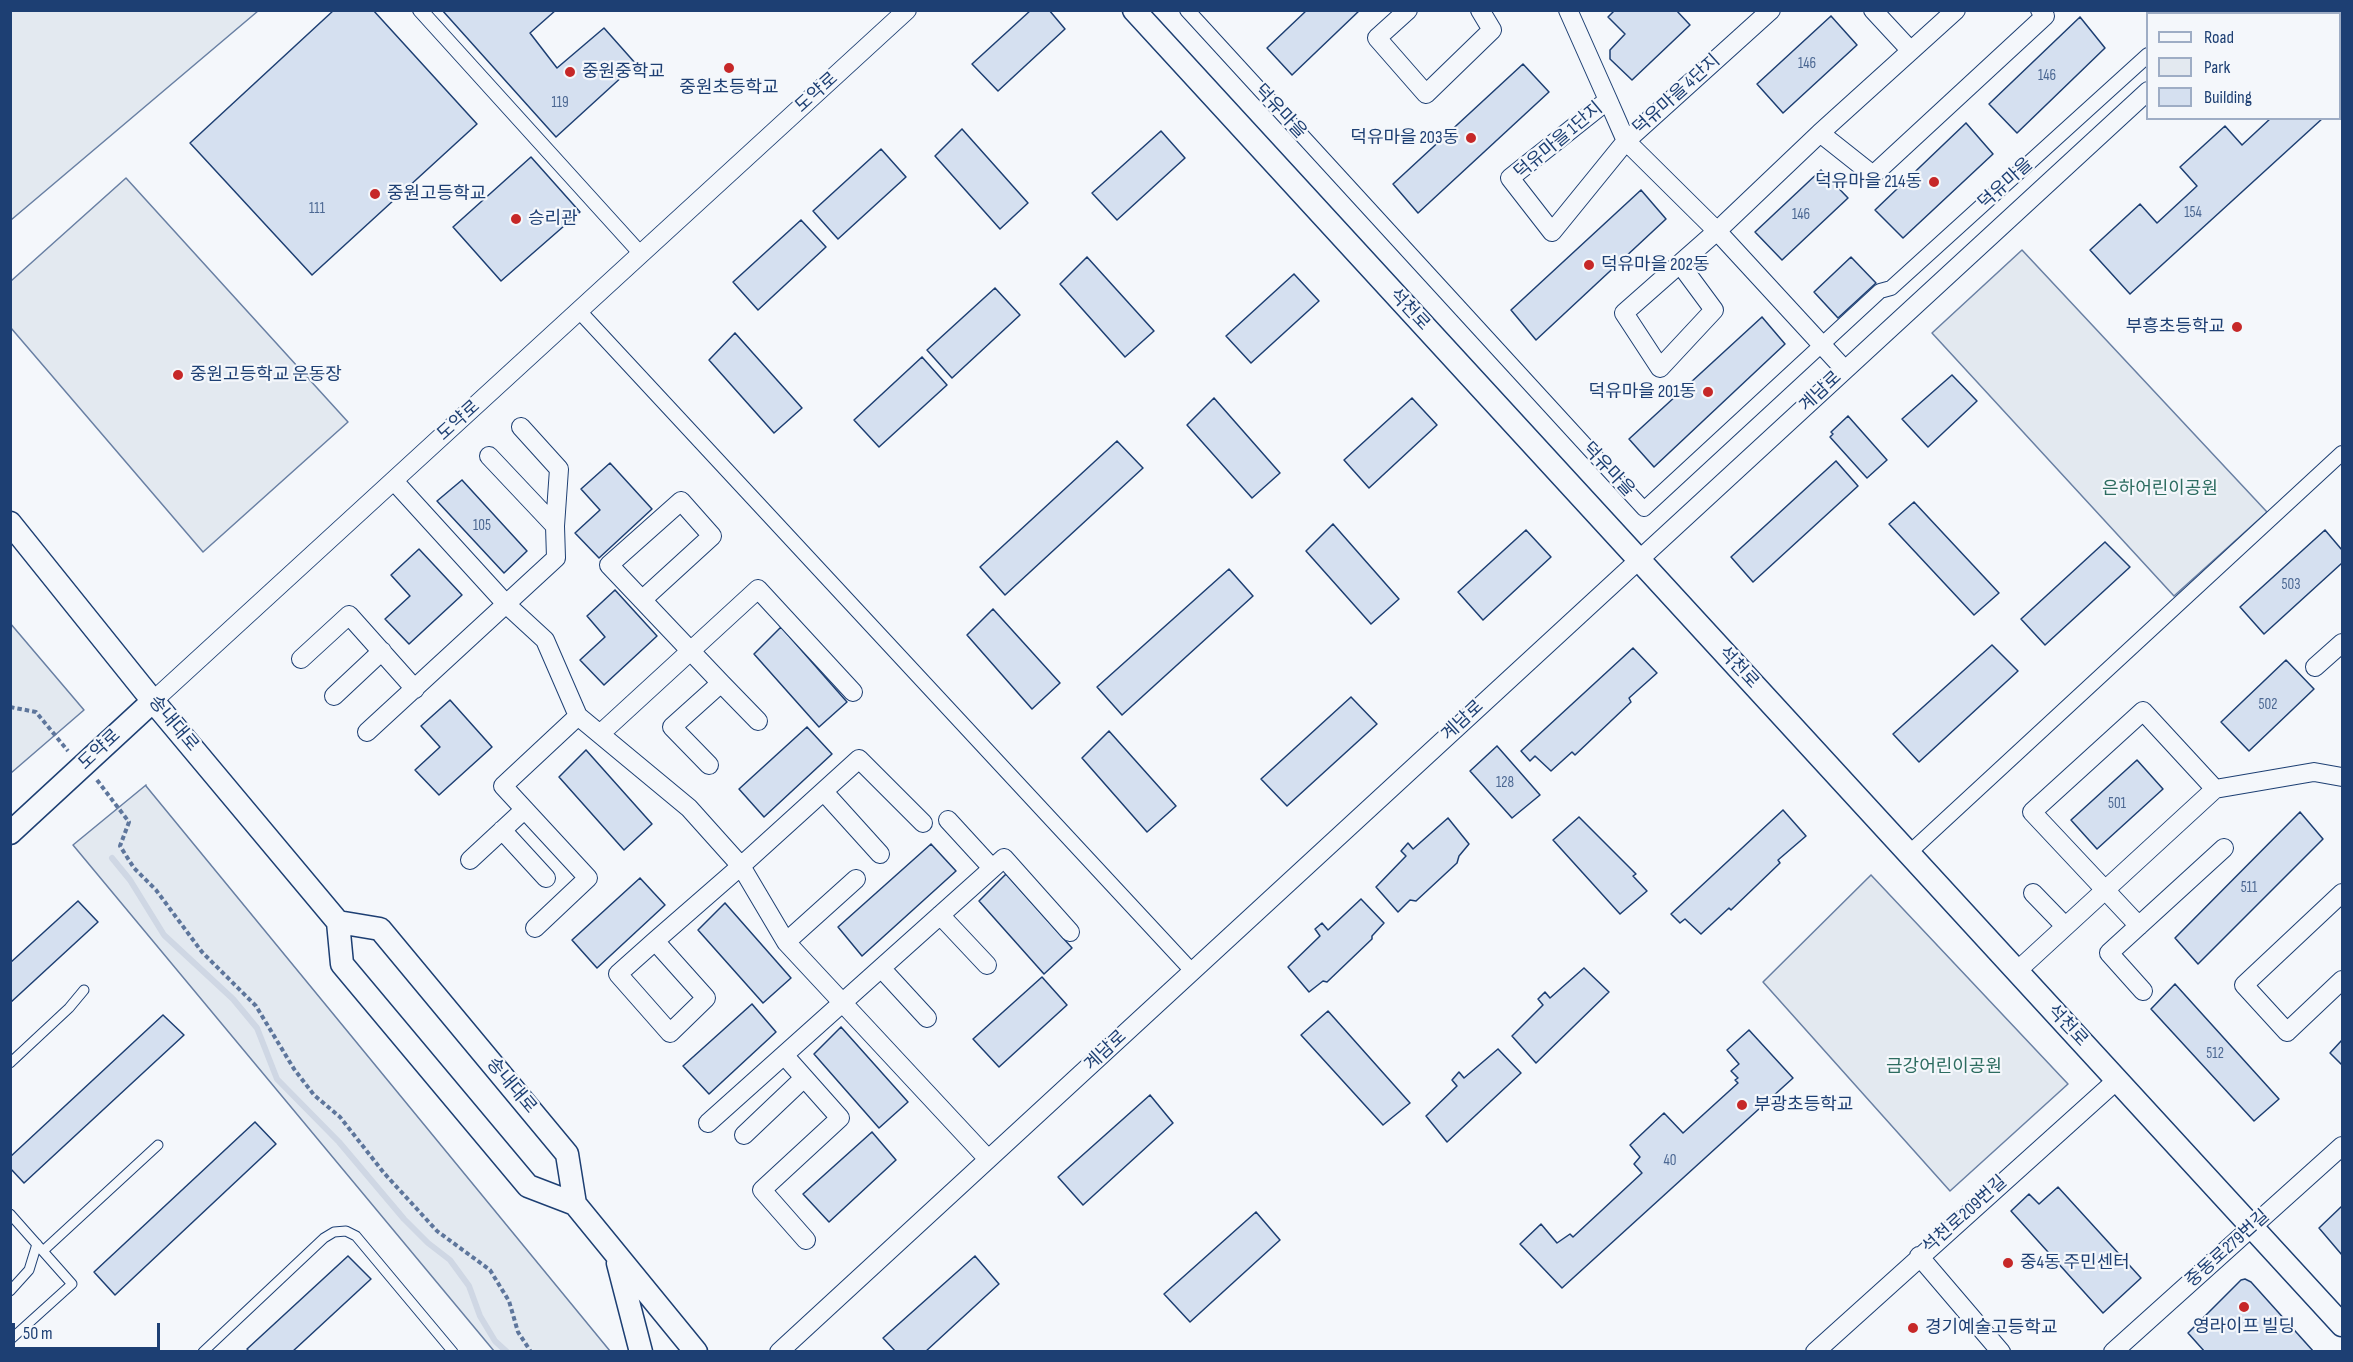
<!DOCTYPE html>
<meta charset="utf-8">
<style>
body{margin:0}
#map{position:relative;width:2353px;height:1362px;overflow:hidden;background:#f4f7fb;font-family:"Sofia Sans Condensed",sans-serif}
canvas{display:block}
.frame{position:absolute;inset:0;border:12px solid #1d3f73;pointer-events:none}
.legend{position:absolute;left:2146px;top:12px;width:195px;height:108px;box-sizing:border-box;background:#f4f7fb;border:2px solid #9eadc5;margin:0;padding:8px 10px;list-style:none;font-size:18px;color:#1d3f73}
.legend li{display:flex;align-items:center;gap:12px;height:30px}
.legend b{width:30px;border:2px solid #9eadc5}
.scale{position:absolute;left:12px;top:1323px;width:148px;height:27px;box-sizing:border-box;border:3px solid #1d3f73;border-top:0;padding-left:8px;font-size:18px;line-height:21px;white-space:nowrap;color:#1d3f73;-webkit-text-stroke:4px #f4f7fb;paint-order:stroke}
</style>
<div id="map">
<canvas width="2353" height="1362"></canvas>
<div class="frame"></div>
<ul class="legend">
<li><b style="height:8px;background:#f4f7fb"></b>Road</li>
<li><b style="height:16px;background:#e3e9f0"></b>Park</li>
<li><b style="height:16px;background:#d5e0f0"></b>Building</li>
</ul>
<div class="scale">50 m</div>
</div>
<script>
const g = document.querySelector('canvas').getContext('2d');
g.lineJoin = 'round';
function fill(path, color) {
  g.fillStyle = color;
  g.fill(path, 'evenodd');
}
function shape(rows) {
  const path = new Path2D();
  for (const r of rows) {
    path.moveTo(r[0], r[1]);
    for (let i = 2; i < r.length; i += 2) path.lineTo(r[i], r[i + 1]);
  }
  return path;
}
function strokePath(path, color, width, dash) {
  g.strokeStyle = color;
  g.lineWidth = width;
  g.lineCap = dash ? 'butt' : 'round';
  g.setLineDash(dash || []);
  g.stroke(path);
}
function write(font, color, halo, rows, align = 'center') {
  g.font = font + ' "Sofia Sans Condensed","Noto Sans KR",sans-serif';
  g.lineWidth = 4.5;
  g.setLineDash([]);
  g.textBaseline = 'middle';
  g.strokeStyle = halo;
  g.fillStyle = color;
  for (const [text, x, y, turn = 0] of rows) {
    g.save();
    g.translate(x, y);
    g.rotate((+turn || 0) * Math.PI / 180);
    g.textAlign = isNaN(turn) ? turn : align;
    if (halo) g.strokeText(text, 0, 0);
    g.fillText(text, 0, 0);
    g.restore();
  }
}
const green = shape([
 [11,10,258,10,258,11,11,220,11,10],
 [126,178,348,422,203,552,11,328,11,281,126,178],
 [2022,250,2267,512,2174,596,1932,333,2022,250],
 [10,623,84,710,11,773,10,773,10,623],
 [146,785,146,786,610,1351,494,1351,73,845,146,785],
 [1871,875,2068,1084,1950,1191,1763,982,1871,875]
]);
fill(green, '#e3e9f0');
strokePath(green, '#687fa3', 1.5);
strokePath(shape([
 [112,858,130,880,164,935,233,999,257,1028,277,1079,339,1142,404,1219,428,1243,450,1260,469,1286,480,1316,495,1341,507,1352]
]), '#cfd7e4', 6);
const building = shape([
 [334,10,373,10,477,124,312,275,190,143,334,10],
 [442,10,556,10,530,33,557,68,604,28,636,64,556,137,442,10],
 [1031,10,1049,10,1065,29,998,91,972,64,1031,10],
 [1307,10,1360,10,1292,75,1267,48,1307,10],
 [1615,10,1676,10,1690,25,1632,80,1610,59,1610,50,1625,34,1608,17,1615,10],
 [1831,16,1857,45,1783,113,1757,84,1831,16],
 [2080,17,2105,48,2017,133,1989,104,2080,17],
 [1523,64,1549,92,1418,213,1393,184,1523,64],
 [2271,118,2323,118,2130,294,2090,250,2140,204,2157,223,2197,186,2180,167,2225,126,2242,145,2271,118],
 [1966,123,1993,154,1903,238,1875,210,1966,123],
 [962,129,1028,203,1000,229,935,156,962,129],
 [1161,131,1185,158,1117,220,1092,193,1161,131],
 [881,149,906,177,838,239,813,211,881,149],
 [531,157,580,212,501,281,453,227,531,157],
 [1821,170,1848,198,1782,260,1755,232,1821,170],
 [1641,190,1666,219,1536,340,1511,310,1641,190],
 [801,220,826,247,758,310,733,282,801,220],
 [1087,257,1154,331,1125,357,1060,284,1087,257],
 [1851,257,1876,283,1838,318,1814,292,1851,257],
 [1294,274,1319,301,1251,363,1226,336,1294,274],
 [995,288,1020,315,952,378,927,350,995,288],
 [1762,317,1785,344,1654,467,1629,439,1762,317],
 [735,333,802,408,774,433,709,360,735,333],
 [922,357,947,385,879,447,854,420,922,357],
 [1952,375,1977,401,1928,447,1902,419,1952,375],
 [1214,398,1280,473,1252,498,1187,425,1214,398],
 [1412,398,1437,425,1369,488,1344,460,1412,398],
 [1848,416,1887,460,1867,478,1830,437,1833,434,1831,432,1848,416],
 [1117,441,1143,468,1005,595,980,567,1117,441],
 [1836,461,1858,486,1753,582,1731,557,1836,461],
 [610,463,652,509,599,558,575,533,600,510,581,489,610,463],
 [462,480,527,551,504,573,437,501,462,480],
 [1914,502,1999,593,1974,615,1889,524,1914,502],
 [1333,524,1399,599,1371,624,1306,551,1333,524],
 [1526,530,1551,557,1483,620,1458,592,1526,530],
 [2325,530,2342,550,2342,563,2264,634,2240,607,2325,530],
 [2105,542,2130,567,2045,645,2021,619,2105,542],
 [419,549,462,595,409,644,385,619,410,596,391,575,419,549],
 [1229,569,1253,596,1122,715,1097,687,1229,569],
 [615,590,657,636,604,685,580,660,605,637,587,616,615,590],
 [993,609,1060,683,1032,709,967,635,993,609],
 [781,627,847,702,819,727,754,654,781,627],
 [1992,645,2018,671,1919,762,1893,734,1992,645],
 [1633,648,1657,673,1629,698,1631,702,1575,755,1572,752,1551,771,1535,756,1530,761,1521,751,1633,648],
 [2286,660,2314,689,2249,751,2221,722,2286,660],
 [1351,697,1377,724,1287,806,1261,779,1351,697],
 [450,700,492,747,439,795,415,770,440,747,421,726,450,700],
 [807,727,832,754,764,817,739,789,807,727],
 [1109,731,1176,806,1147,832,1082,758,1109,731],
 [1497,746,1540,795,1512,818,1470,771,1497,746],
 [586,750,652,824,624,850,559,777,586,750],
 [2137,760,2163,789,2097,849,2071,820,2137,760],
 [1783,810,1806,836,1778,860,1780,863,1731,910,1729,908,1701,934,1685,919,1680,923,1671,914,1783,810],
 [2300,812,2323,839,2198,964,2175,938,2300,812],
 [1579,817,1636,874,1633,876,1647,891,1620,914,1553,840,1579,817],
 [1448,818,1469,844,1459,856,1457,863,1416,901,1410,900,1398,912,1376,887,1406,856,1401,851,1408,843,1413,849,1448,818],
 [931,844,956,871,862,956,838,927,931,844],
 [1006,874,1072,948,1044,974,979,901,1006,874],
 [640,878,665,905,597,968,572,940,640,878],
 [1361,899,1384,923,1372,936,1372,939,1327,982,1323,981,1309,992,1288,967,1320,936,1315,929,1322,923,1328,930,1361,899],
 [78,901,98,922,10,1003,10,963,78,901],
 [725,903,791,978,763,1003,698,930,725,903],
 [1584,968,1609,992,1536,1063,1512,1036,1543,1005,1538,999,1545,992,1550,998,1584,968],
 [1042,977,1067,1005,999,1067,973,1039,1042,977],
 [2175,984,2279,1099,2254,1121,2151,1009,2175,984],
 [752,1004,776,1032,709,1094,683,1066,752,1004],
 [1328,1011,1410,1103,1383,1125,1301,1035,1328,1011],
 [163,1015,184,1035,24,1183,10,1168,10,1157,163,1015],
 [841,1027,908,1102,879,1128,814,1054,841,1027],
 [1749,1030,1793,1078,1562,1288,1520,1244,1541,1224,1557,1243,1570,1234,1573,1237,1642,1173,1634,1164,1640,1157,1630,1145,1664,1113,1683,1133,1738,1083,1735,1080,1738,1078,1731,1071,1739,1064,1727,1050,1749,1030],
 [2342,1040,2342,1065,2330,1053,2342,1040],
 [1498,1049,1521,1073,1447,1142,1426,1116,1457,1086,1452,1080,1459,1072,1464,1078,1498,1049],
 [1150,1095,1173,1123,1083,1205,1058,1177,1150,1095],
 [255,1122,276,1144,115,1295,94,1272,255,1122],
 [872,1132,896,1160,829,1222,803,1194,872,1132],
 [2058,1187,2141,1278,2103,1313,2011,1211,2029,1194,2039,1204,2058,1187],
 [2342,1206,2342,1255,2319,1228,2342,1206],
 [1256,1212,1280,1240,1190,1322,1164,1294,1256,1212],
 [348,1256,371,1279,292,1352,250,1352,247,1349,348,1256],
 [975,1256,999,1284,925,1352,896,1352,883,1338,975,1256],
 [2245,1279,2251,1282,2314,1352,2205,1352,2188,1333,2241,1280,2245,1279]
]);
fill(building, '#d5e0f0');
strokePath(building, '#1d3f73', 1.5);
const service = shape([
 [10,1063,69,1008,84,990],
 [10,1214,72,1284,10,1340],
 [43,1251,158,1145],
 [10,1291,29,1270,37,1244],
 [203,1352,324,1238,334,1232,346,1231,356,1236,453,1352]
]);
const pedestrian = shape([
 [420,10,641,254],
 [1187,10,1644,509,1880,291,1891,288,2148,55],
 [2275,10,2278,14],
 [2193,14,2197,10],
 [2340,80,2342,83],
 [579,311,1192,971],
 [1909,853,2342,453]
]);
const minor = shape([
 [1408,10,1377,38,1426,94,1492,30,1480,10],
 [1568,10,1608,100,1626,141,1552,232,1510,178,1608,100],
 [1873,10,1911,51],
 [2232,14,2235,10],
 [1820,133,1873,175,2045,16,2040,10],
 [1680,264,1714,310,1660,368,1624,313,1717,231,1626,141,1771,10],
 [1845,370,1717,231,1820,133,1956,10],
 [521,427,559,469,555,526],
 [394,481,507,605,545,640,578,716,689,808,741,866,786,942,988,1159],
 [642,600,712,536,681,501,609,565,721,683,758,721],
 [301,659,349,615,415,689],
 [2315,667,2342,643],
 [334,696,382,651],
 [153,701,907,10],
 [367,732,556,558,555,526,489,456],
 [600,734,758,589,853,692],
 [709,765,672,727,721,683],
 [824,792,880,854],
 [948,820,992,868],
 [502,830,546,878],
 [470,860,524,810],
 [2033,893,2065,926],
 [2342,893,2244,985,2287,1032,2342,980],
 [940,915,987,965],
 [2139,926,2032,812,2143,711,2215,789],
 [535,928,588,878,503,786,578,716],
 [655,941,706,998,670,1033,618,974,655,941,741,866,859,759,923,823],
 [786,942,856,879],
 [881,968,927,1018],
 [2017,971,2215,789,2314,772,2342,777],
 [2143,991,2109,953,2224,848],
 [784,1055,840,1118,762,1190,806,1240],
 [708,1123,1004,858,1070,932],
 [744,1135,804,1078],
 [1919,1256,2001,1352],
 [779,1352,2148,91],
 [1815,1352,2117,1080],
 [2113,1352,2342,1146]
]);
const tertiary = shape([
 [1134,10,2342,1325],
 [10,523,153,701,338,922,342,964,528,1186,575,1204,696,1352],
 [10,833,153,701],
 [338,922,380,929,567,1154,575,1204],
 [618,1263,641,1352]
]);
strokePath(service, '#1d3f73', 11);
strokePath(pedestrian, '#1d3f73', 16);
strokePath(minor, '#1d3f73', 20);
strokePath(tertiary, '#1d3f73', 25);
strokePath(shape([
 [10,707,36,712,68,751],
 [97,780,129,822,120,846,134,868,156,890,202,952,256,1006,294,1069,314,1095,340,1117,384,1173,437,1231,490,1270,509,1301,518,1332,531,1352]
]), '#5e769c', 4, [4.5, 3]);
strokePath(service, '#f4f7fb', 9);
strokePath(pedestrian, '#f4f7fb', 14);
strokePath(minor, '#f4f7fb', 18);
strokePath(tertiary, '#f4f7fb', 22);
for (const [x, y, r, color] of [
 [729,68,6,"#c62828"],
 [570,72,6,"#c62828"],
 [1471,138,6,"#c62828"],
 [1934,182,6,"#c62828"],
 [375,194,6,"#c62828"],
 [516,219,6,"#c62828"],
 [1589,265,6,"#c62828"],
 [2237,327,6,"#c62828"],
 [178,375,6,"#c62828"],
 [1708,392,6,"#c62828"],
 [1742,1105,6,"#c62828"],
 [2008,1263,6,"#c62828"],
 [2244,1307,6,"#c62828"],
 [1913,1328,6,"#c62828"]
]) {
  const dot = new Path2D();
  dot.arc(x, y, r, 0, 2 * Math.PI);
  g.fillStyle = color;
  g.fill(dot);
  strokePath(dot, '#f4f7fb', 2);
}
write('15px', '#4b6792', null, [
 ["146",1807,64],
 ["146",2047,76],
 ["119",560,103],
 ["111",317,209],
 ["154",2193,213],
 ["146",1801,215],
 ["105",482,526],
 ["503",2291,585],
 ["502",2268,705],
 ["128",1505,783],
 ["501",2117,804],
 ["511",2249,888],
 ["512",2215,1054],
 ["40",1670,1161]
]);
write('18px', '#1d3f73', '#f4f7fb', [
 ["중원중학교",582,72],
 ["중원초등학교",729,88,"center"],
 ["덕유마을 203동",1459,138,"right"],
 ["덕유마을 214동",1922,182,"right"],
 ["중원고등학교",387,194],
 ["승리관",528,219],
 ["덕유마을 202동",1601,265],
 ["부흥초등학교",2225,327,"right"],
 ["중원고등학교 운동장",190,375],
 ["덕유마을 201동",1696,392,"right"],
 ["부광초등학교",1754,1105],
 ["중4동 주민센터",2020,1263],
 ["영라이프 빌딩",2244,1327,"center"],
 ["경기예술고등학교",1925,1328]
], 'left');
write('18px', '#1d3f73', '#f4f7fb', [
 ["도약로",817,93,-42],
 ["덕유마을 4단지",1677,95,-42],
 ["덕유마을",1280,112,47],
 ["덕유마을 1단지",1559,141,-40],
 ["덕유마을",2006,184,-42],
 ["석천로",1409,310,47],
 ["계남로",1821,392,-43],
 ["도약로",459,421,-42],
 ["덕유마을",1608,470,47],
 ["석천로",1738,668,47],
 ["계남로",1463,721,-43],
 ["송내대로",173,724,50],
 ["도약로",100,750,-43],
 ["석천로",2067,1026,47],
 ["계남로",1106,1051,-43],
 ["송내대로",511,1086,50],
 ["석천로209번길",1965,1215,-42],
 ["중동로279번길",2228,1249,-42]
]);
write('18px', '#2c6c60', '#f4f7fb', [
 ["은하어린이공원",2160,489],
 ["금강어린이공원",1944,1067]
]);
</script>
